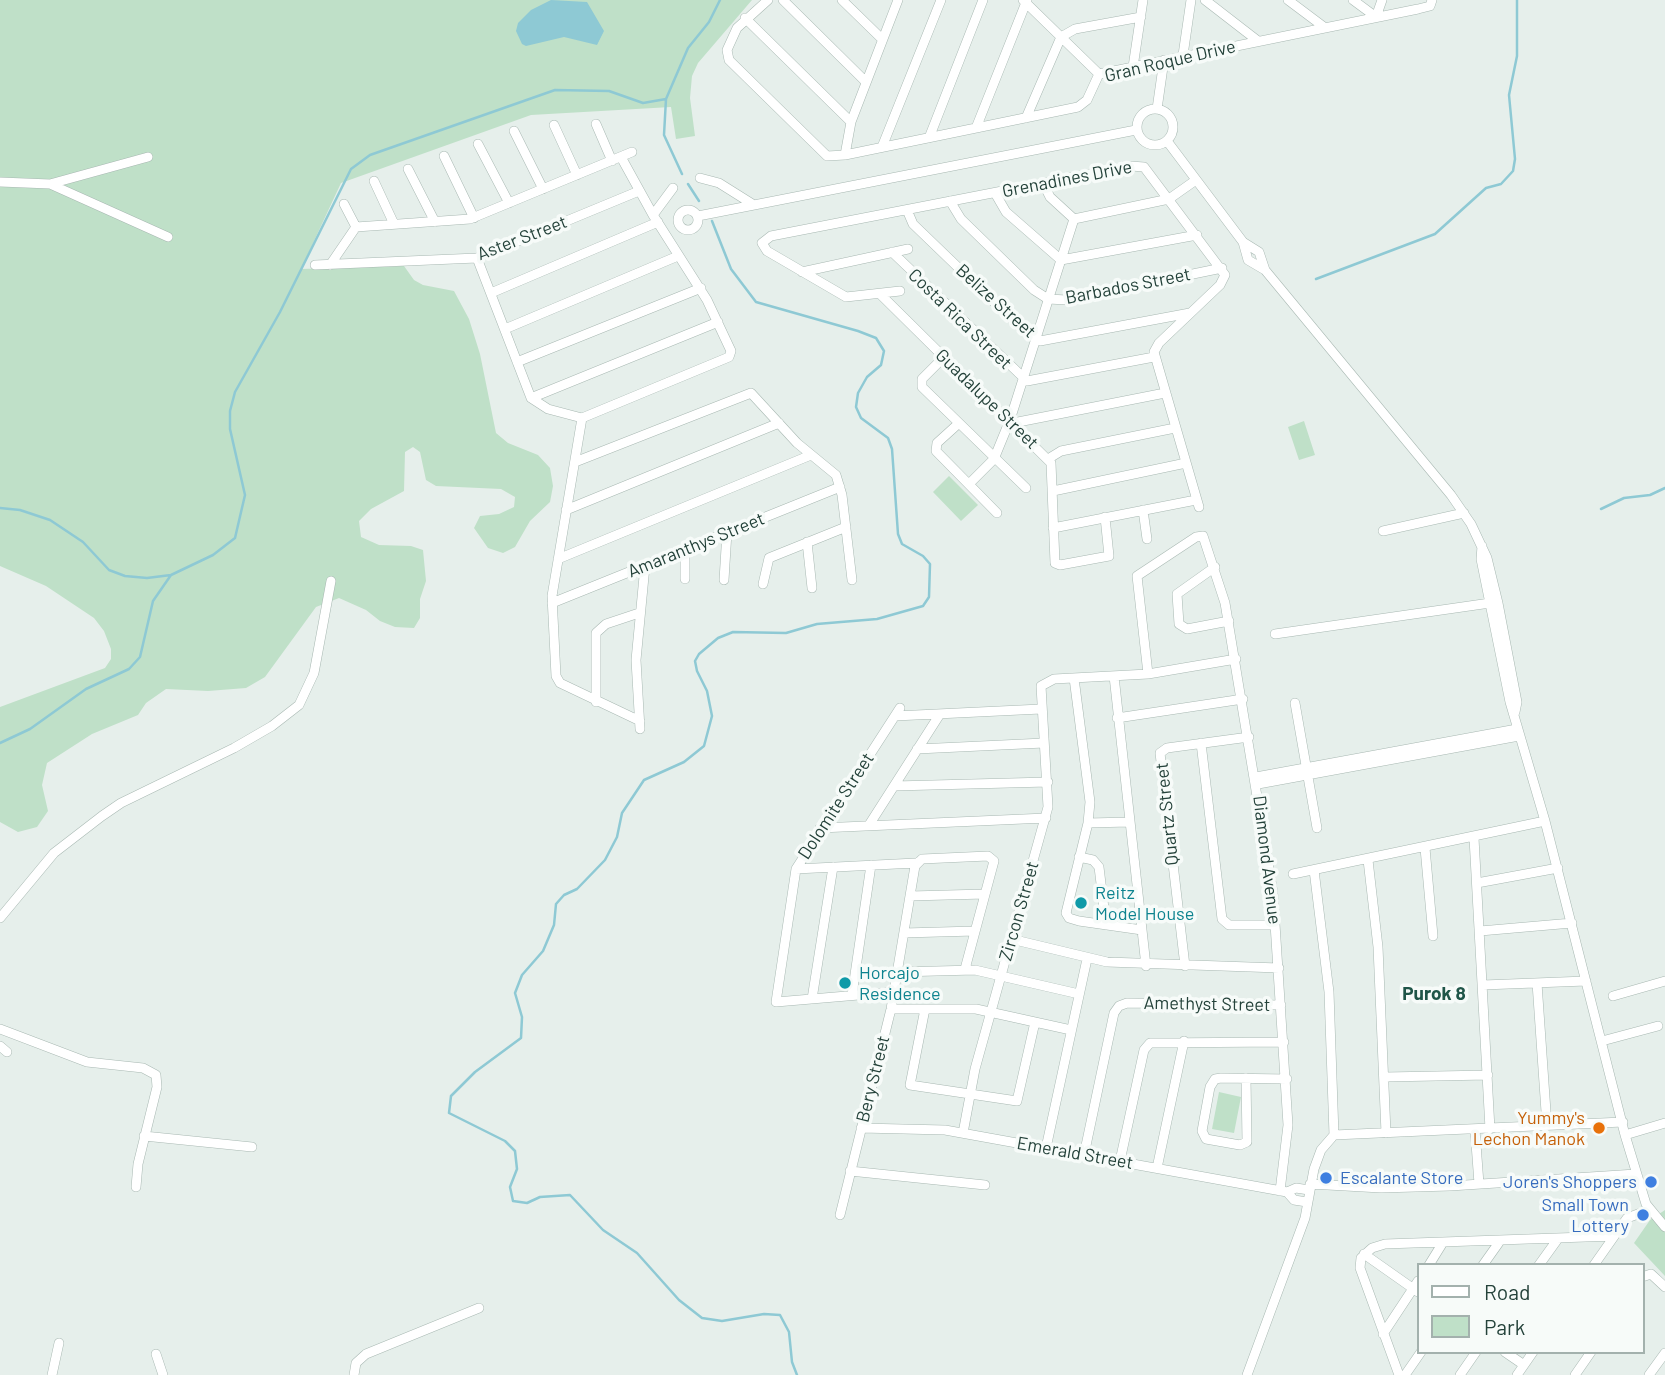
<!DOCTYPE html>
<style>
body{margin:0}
#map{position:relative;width:1665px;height:1375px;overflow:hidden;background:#e6efeb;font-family:Barlow,sans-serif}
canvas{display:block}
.legend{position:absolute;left:1417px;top:1263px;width:228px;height:91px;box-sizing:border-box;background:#f7fbf9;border:2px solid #a3b1ad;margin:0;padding:9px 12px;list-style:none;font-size:21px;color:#24423a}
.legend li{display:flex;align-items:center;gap:14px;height:35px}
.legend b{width:35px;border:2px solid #a3b1ad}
</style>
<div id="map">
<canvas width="1665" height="1375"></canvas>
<ul class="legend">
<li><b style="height:9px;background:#fff"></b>Road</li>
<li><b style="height:19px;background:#bfe0c8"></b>Park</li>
</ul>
</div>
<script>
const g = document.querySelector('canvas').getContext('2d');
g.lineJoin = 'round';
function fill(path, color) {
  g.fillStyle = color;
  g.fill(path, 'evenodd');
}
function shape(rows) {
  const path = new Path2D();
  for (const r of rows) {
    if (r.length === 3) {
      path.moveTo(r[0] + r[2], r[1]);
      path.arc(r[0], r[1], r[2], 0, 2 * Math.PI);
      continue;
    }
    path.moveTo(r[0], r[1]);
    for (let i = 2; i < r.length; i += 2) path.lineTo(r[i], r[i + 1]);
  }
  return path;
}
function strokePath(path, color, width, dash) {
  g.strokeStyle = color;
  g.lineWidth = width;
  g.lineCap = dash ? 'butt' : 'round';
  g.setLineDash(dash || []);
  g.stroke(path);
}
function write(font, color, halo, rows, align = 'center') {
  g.font = font + ' Barlow,sans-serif';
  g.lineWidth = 7;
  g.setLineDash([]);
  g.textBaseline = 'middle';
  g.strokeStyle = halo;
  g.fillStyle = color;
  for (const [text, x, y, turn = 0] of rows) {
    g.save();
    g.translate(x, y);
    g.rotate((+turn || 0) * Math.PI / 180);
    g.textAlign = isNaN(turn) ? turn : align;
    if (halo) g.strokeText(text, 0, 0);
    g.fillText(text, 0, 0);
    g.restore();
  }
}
fill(shape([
 [0,0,752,0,698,63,692,76,690,98,695,136,676,139,671,107,531,115,341,183,301,269,404,266,414,280,423,285,454,291,469,319,480,354,496,433,508,443,538,455,550,468,553,486,550,502,530,521,515,547,503,553,488,548,474,528,480,516,499,514,514,507,515,497,501,489,436,486,426,480,420,452,413,447,405,452,404,491,371,509,359,521,361,537,379,545,411,546,423,550,426,581,420,599,420,618,414,628,395,627,380,621,366,610,339,598,316,607,265,677,246,688,208,691,166,689,146,703,138,715,92,734,47,763,42,785,48,811,37,827,18,832,0,822,0,707,105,668,111,659,111,649,104,631,94,618,46,586,0,566],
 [1304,421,1315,455,1299,460,1288,427],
 [949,476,978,505,961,521,933,492],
 [1219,1092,1241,1097,1234,1133,1212,1129],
 [1665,1210,1665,1276,1634,1243,1650,1220]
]), '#bfe0c8');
fill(shape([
 [551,0,587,2,604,31,597,45,564,37,526,46,522,44,516,31,518,23,531,10]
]), '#8ec9d4');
strokePath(shape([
 [682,174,664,135,666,99,688,48,709,22,720,0],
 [688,184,699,201],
 [712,221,731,269,756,302,858,331,876,338,884,351,881,365,867,377,858,393,856,407,861,418,888,438,892,449,898,534,902,544,923,556,930,564,929,597,923,606,877,619,817,624,786,633,733,632,718,638,699,654,695,661,697,671,707,691,712,716,704,746,684,762,644,780,622,813,617,837,605,860,577,889,564,895,556,904,554,925,543,951,522,975,515,993,522,1017,521,1038,475,1072,451,1096,449,1113,505,1141,515,1151,517,1169,510,1187,513,1201,527,1203,540,1197,570,1195,603,1230,637,1253,679,1300,702,1318,722,1321,764,1314,780,1315,789,1332,792,1362,797,1375],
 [1316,279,1435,234,1486,188,1501,184,1513,171,1515,159,1509,95,1517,56,1517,0],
 [0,508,20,510,50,520,83,542,109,570,125,576,147,578,171,575,213,555,235,538,245,495,230,429,230,411,235,392,280,312,351,169,370,155,555,90,609,91,643,103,666,99],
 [1601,509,1624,498,1650,495,1665,488],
 [0,743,30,729,86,689,129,669,140,657,153,601,171,575]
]), '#8ec9d4', 2.5);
const minor = shape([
 [768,0,737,28,727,50,729,60,827,156,845,155,1078,107,1087,100,1099,74],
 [783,0,866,82],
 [842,0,882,39],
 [1023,0,1099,74],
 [1205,0,1258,41],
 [1288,0,1324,27],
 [1353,0,1376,17,1382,0],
 [745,18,851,122],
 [1183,55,1191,0],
 [1133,67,1143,0],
 [1099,74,1418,9,1430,6,1432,0],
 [1155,127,18],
 [1157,109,1164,60],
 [1026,118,1061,37,1075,29,1141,17],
 [596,124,612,161],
 [554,125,577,175],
 [976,128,1027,0],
 [514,131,543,189],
 [929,138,983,0],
 [1167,141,1243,242,1259,252,1265,270,1451,495,1471,524,1487,558,1498,603,1517,702,1515,712],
 [478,144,509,203],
 [882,147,941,0],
 [845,155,851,122,898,0],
 [444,156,474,218],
 [408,169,435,222],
 [700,178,719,183,754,205],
 [374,181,394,224],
 [0,182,50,184,148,157],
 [1043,183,1050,197,1074,219],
 [50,184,168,237],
 [995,193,1006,212,1061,260,1197,235],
 [950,201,961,219,1034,290,1048,299,1067,300,1222,268],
 [344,204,356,227],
 [688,220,10],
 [907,210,913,224,1022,329,1040,341,1190,313],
 [653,215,673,188],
 [698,216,1136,130],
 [1074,219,1169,199,1196,180],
 [356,227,470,219,632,152],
 [1243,242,1248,260,1265,270],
 [892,252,1027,381,1154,357],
 [477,258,531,398,548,409,582,418,729,357,731,351,707,300,653,215,621,157],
 [315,265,477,258,639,191],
 [330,265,356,227],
 [802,272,908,249],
 [900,291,846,297,767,251,762,243,771,236,1131,166,1144,167,1225,275,1220,285,1159,343,1154,352,1199,507],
 [491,293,658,222],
 [880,294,1051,463,1055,563,1060,565,1109,556,1105,517],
 [505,329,678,256],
 [944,357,922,379,922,387,1026,488],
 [517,362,701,288],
 [531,398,718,322],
 [582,418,552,596,556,676,560,683,640,721],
 [1013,423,1165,393],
 [958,424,937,443,936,451,997,513],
 [1048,459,1061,451,1175,428],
 [575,462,751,393,797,443,836,475,842,495,852,580],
 [969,484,994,459,1010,420,1074,219],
 [1053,491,1186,463],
 [566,510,779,423],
 [1143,510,1147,539],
 [1053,528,1196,500],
 [1383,531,1464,513],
 [807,542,812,588],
 [1482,546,1481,559,1510,702,1545,821,1625,1135,1646,1204,1665,1227],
 [558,559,811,455],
 [1215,567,1177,594,1179,624,1187,629,1229,621],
 [685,579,685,549],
 [724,580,727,532],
 [763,584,769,558,846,527],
 [552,603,840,487],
 [1275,634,1490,603],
 [1148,674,1137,576,1196,537,1203,536,1225,603,1273,893,1288,1125,1280,1191],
 [1114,676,1146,966],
 [1074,678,1090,802,1088,823,1066,913,1069,918,1079,921,1142,930],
 [596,702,596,633,606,624,639,613],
 [1295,703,1317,828],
 [895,716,1041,709],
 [1117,718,1243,699],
 [640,729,636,660,645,566],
 [1201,743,1222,919,1229,925,1275,925],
 [917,749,1044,743],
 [1256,777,1517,729],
 [1258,784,1519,736],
 [894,786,1048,782],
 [1088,823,1130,822],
 [869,825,940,714],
 [820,828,1046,818],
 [1474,838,1490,1129],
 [1425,848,1433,936],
 [1079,857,1093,860,1099,867,1106,925],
 [1368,860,1378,947,1386,1133],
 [796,869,916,863],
 [1314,870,1329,992,1334,1135],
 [1293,874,1545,821],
 [1477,883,1558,868],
 [910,896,985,894],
 [0,918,54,853,102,816,121,803,234,748,272,726,299,705,314,673,331,581],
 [1480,931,1572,923],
 [904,933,975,931],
 [1011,939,1107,962,1279,968],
 [1185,966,1160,753,1167,748,1249,737],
 [898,972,975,970,1079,994],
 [1537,983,1547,1126],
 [1483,985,1586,981],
 [894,992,776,1002,796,869,900,708],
 [852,995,871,865],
 [1613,996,1665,981],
 [812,999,833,867],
 [891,1009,976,1009,1071,1030],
 [925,1009,910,1085,1017,1101,1035,1022],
 [0,1029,87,1062,143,1068,156,1075,157,1087,138,1164,136,1187],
 [1602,1041,1658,1026],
 [0,1046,7,1052],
 [1385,1077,1488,1075],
 [1246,1078,1247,1142,1240,1145,1206,1139,1202,1131,1210,1087,1215,1079,1221,1078,1287,1079],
 [861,1128,945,1130,1287,1192,1296,1188,1309,1190],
 [1475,1130,1479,1184],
 [963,1133,975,1069,1048,807,1041,686,1054,679,1148,674,1236,659],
 [1625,1135,1665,1123],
 [144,1136,252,1147],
 [1046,1148,1087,959],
 [1084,1155,1114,1013,1119,1006,1127,1003,1281,1005],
 [1120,1161,1144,1050,1150,1043,1284,1042],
 [1157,1168,1184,1041],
 [850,1171,985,1185],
 [1310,1184,1381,1188,1450,1186,1636,1174],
 [1287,1192,1294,1200,1307,1202],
 [840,1215,891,1009,915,866,922,859,988,856,994,861,965,969],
 [1364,1254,1418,1292],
 [1429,1265,1442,1244],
 [1483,1265,1500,1241],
 [1539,1265,1557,1240],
 [1594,1265,1627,1218,1649,1210],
 [1642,1277,1651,1274,1665,1287],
 [1383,1334,1418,1281],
 [1505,1352,1524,1365],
 [156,1354,163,1375],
 [52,1375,59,1343],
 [354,1375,356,1363,366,1354,479,1308],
 [1247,1375,1305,1218,1314,1169,1321,1150,1334,1135,1623,1122],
 [1399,1375,1360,1268,1361,1258,1372,1248,1385,1244,1614,1236],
 [1405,1375,1421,1352],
 [1460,1375,1476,1352],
 [1517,1375,1533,1352],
 [1575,1375,1591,1352],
 [1649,1375,1665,1353]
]);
strokePath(minor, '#a8b8b2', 10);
strokePath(minor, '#fff', 9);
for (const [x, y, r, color] of [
 [1081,903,7,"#0f9aa8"],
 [845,983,7,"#0f9aa8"],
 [1599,1128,7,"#e8710a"],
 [1326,1178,7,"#3f7fe0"],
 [1651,1182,7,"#3f7fe0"],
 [1643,1215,7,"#3f7fe0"]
]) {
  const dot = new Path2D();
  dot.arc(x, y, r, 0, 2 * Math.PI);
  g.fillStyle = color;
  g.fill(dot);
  strokePath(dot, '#f7fbf9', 2.5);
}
write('18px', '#24423a', '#f7fbf9', [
 ["Gran Roque Drive",1170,61,-13],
 ["Grenadines Drive",1067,179,-11],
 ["Aster Street",522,238,-21],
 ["Barbados Street",1128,286,-11],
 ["Belize Street",996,301,42],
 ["Costa Rica Street",960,319,44],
 ["Guadalupe Street",987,399,44],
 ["Amaranthys Street",696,545,-22],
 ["Dolomite Street",836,806,-57],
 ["Quartz Street",1167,814,-96],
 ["Diamond Avenue",1267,860,83],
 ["Zircon Street",1019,911,-74],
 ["Amethyst Street",1207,1004,1],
 ["Bery Street",873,1079,-76],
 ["Emerald Street",1075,1153,10]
]);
write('18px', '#0d838f', '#f7fbf9', [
 ["Reitz",1095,893],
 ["Model House",1095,914],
 ["Horcajo",859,973],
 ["Residence",859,994]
], 'left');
write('18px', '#c56008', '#f7fbf9', [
 ["Yummy's",1585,1118],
 ["Lechon Manok",1585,1139]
], 'right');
write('18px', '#366cbe', '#f7fbf9', [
 ["Escalante Store",1340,1178,"left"],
 ["Joren's Shoppers",1637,1182],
 ["Small Town",1629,1205],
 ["Lottery",1629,1226]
], 'right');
write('bold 19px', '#1f5548', '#f7fbf9', [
 ["Purok 8",1434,994]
]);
</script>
